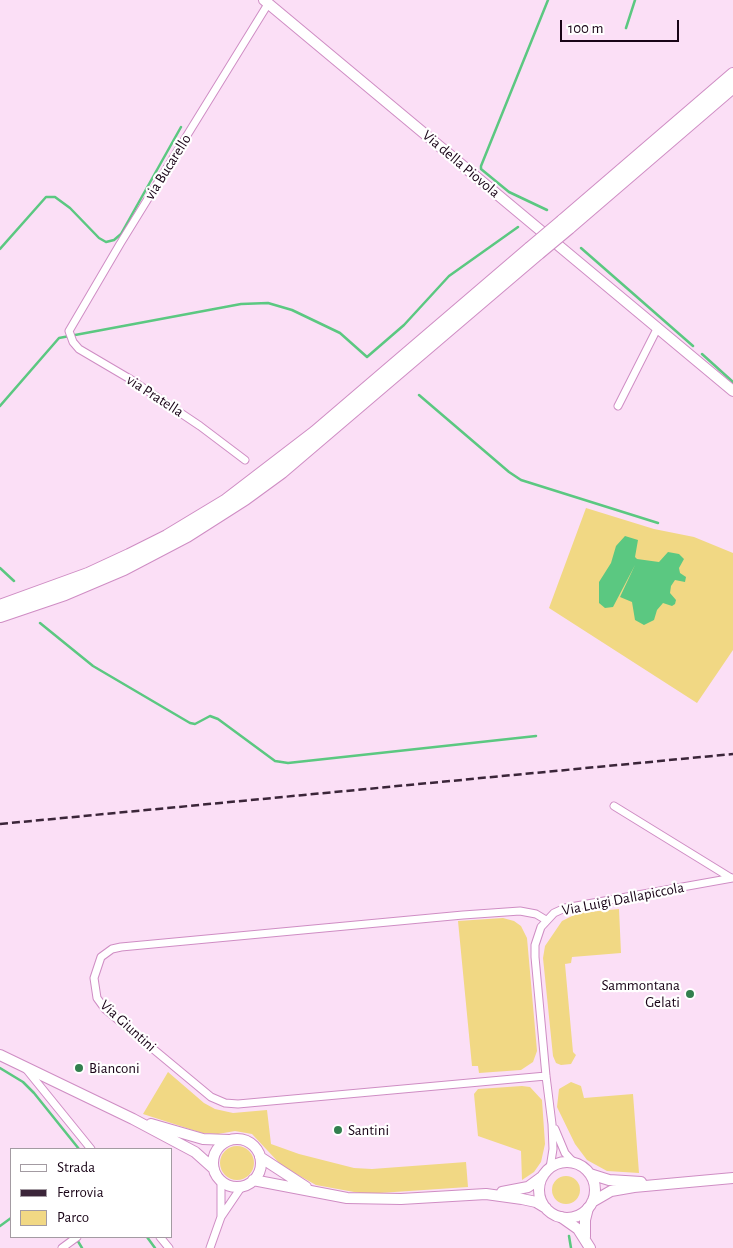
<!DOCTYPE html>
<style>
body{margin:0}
#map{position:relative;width:733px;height:1248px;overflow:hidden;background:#fbdff6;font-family:"Alegreya Sans",sans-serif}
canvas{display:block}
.legend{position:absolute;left:10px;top:1148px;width:162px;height:90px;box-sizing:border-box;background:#fff;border:1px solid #a39ba2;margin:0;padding:6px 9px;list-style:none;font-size:15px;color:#190417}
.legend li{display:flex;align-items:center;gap:10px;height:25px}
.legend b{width:25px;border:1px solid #a39ba2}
.scale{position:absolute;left:560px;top:20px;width:119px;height:22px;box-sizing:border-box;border:2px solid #190417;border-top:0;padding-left:6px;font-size:15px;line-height:18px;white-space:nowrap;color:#190417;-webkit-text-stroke:4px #fff;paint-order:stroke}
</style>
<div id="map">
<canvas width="733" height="1248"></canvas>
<ul class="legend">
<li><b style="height:6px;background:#fff"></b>Strada</li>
<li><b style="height:6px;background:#3b2539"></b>Ferrovia</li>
<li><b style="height:14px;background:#f1d884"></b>Parco</li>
</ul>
<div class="scale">100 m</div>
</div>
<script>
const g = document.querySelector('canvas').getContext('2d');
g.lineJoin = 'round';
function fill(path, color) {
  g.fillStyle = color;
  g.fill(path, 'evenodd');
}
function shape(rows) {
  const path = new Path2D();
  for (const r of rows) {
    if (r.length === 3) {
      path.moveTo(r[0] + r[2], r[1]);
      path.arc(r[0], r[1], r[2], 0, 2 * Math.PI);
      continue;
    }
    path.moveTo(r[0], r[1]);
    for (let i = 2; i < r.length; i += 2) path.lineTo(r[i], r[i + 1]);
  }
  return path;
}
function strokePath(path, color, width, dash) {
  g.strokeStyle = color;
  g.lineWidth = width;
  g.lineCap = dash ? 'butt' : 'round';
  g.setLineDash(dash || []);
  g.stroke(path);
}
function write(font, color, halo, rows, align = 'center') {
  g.font = font + ' "Alegreya Sans",sans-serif';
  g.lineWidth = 4.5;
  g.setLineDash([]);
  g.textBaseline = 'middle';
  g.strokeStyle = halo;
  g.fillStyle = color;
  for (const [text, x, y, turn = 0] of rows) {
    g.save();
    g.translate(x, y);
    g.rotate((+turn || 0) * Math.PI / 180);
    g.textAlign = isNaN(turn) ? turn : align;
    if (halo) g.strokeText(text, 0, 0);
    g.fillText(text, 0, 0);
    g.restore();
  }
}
fill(shape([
 [586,508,654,529,694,537,733,553,733,650,697,703,549,608],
 [619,909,621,953,572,957,571,963,565,964,573,1052,576,1055,571,1064,561,1065,556,1063,553,1056,543,958,545,946,562,921,578,913],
 [503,918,514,921,521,926,527,938,537,1051,533,1062,521,1070,479,1073,478,1066,472,1066,458,921],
 [168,1072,204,1103,215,1109,233,1113,267,1110,271,1144,299,1154,354,1168,372,1169,466,1162,468,1187,365,1194,316,1185,282,1166,252,1134,235,1131,218,1134,202,1133,143,1114],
 [571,1082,581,1086,584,1098,633,1094,639,1173,607,1171,587,1160,575,1144,557,1107,559,1089],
 [522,1086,530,1087,542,1100,545,1144,541,1162,534,1172,522,1180,521,1151,478,1136,474,1094,478,1089],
 [237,1163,17],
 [566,1190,14]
]), '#f1d884');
fill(shape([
 [625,536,638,540,635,557,637,559,659,562,668,552,679,554,684,559,679,568,680,573,686,577,685,582,675,580,671,586,670,593,676,600,675,604,672,606,663,603,657,610,654,620,644,625,635,620,632,602,620,597,635,565,613,607,605,608,599,603,599,582,611,563,616,546]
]), '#5bc881');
strokePath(shape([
 [626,28,635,0],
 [547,210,509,192,481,169,481,166,548,0],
 [581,248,693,346],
 [0,249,46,197,55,197,70,208,99,238,106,242,114,240,121,234,181,127],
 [702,354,733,382],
 [419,395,509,472,521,480,658,523],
 [0,406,59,338,241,304,268,303,292,310,340,333,367,357,404,325,449,276,518,227],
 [0,568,14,581],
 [40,623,93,666,190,723,195,724,210,716,218,719,275,761,288,763,536,736],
 [0,1068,23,1082,34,1093,79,1149],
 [0,1226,11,1218],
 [569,1236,571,1248],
 [147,1237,155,1248],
 [76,1238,82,1248]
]), '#5bc881', 2.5);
const street = shape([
 [618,406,658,327],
 [245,460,200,426,130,379,79,349,73,342,69,331,120,244,268,4],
 [614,806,731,878],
 [27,1070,91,1149],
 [546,1076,238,1104,225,1103,211,1097,105,1009,97,998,94,978,101,957,112,949,121,947,463,915,520,911,536,914,546,920],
 [555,1129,565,1153,574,1163],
 [550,1168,553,1149,552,1124,546,1076,535,957,535,945,541,927,554,913,565,908,733,878],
 [221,1180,221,1216],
 [160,1237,169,1248],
 [62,1248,77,1237],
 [210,1248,221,1217,242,1186]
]);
const secondary = shape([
 [264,0,733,391],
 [561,1217,578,1229,590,1248],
 [585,1237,585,1220,588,1208]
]);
const primary = shape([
 [0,1055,133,1119,195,1152,214,1169],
 [151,1124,203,1139,229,1140],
 [237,1163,24],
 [260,1157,306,1187],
 [567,1190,28],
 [590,1174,609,1180,641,1182],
 [253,1180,347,1198,401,1199,486,1194,522,1199,536,1202,546,1208],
 [502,1192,528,1187,543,1176],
 [592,1202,611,1191,634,1187,733,1178]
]);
const highway = shape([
 [562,221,733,74],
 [569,228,733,87],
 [0,606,88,574,129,555,167,536,225,501,315,432,530,248],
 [0,616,65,594,124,569,187,536,245,499,282,472,539,253]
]);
strokePath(street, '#cf8dc4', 9);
strokePath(secondary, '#cf8dc4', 12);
strokePath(primary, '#cf8dc4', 12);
strokePath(highway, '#cf8dc4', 14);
strokePath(street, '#fff', 7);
strokePath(secondary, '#fff', 10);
strokePath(primary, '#fff', 10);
strokePath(highway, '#fff', 12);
strokePath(shape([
 [0,824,733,754]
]), '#3b2539', 2.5, [8, 4]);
const highwayBridge = shape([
 [530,248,562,221],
 [539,253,569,228]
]);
strokePath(highwayBridge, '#cf8dc4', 14, []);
strokePath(highwayBridge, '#fff', 12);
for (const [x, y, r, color] of [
 [690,994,5,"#327f4e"],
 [79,1068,5,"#327f4e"],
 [338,1130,5,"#327f4e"]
]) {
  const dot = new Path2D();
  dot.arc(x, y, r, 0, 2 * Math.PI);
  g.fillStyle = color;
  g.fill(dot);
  strokePath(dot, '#fff', 2);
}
write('15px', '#190417', '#fff', [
 ["Via della Piovola",461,164,40],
 ["via Bucarello",168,167,-58],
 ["via Pratella",155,396,33],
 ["Via Luigi Dallapiccola",623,899,-11],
 ["Via Giuntini",128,1026,42]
]);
write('15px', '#190417', '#fff', [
 ["Sammontana",680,985,"right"],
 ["Gelati",680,1002,"right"],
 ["Bianconi",89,1068],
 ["Santini",348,1130]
], 'left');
</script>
